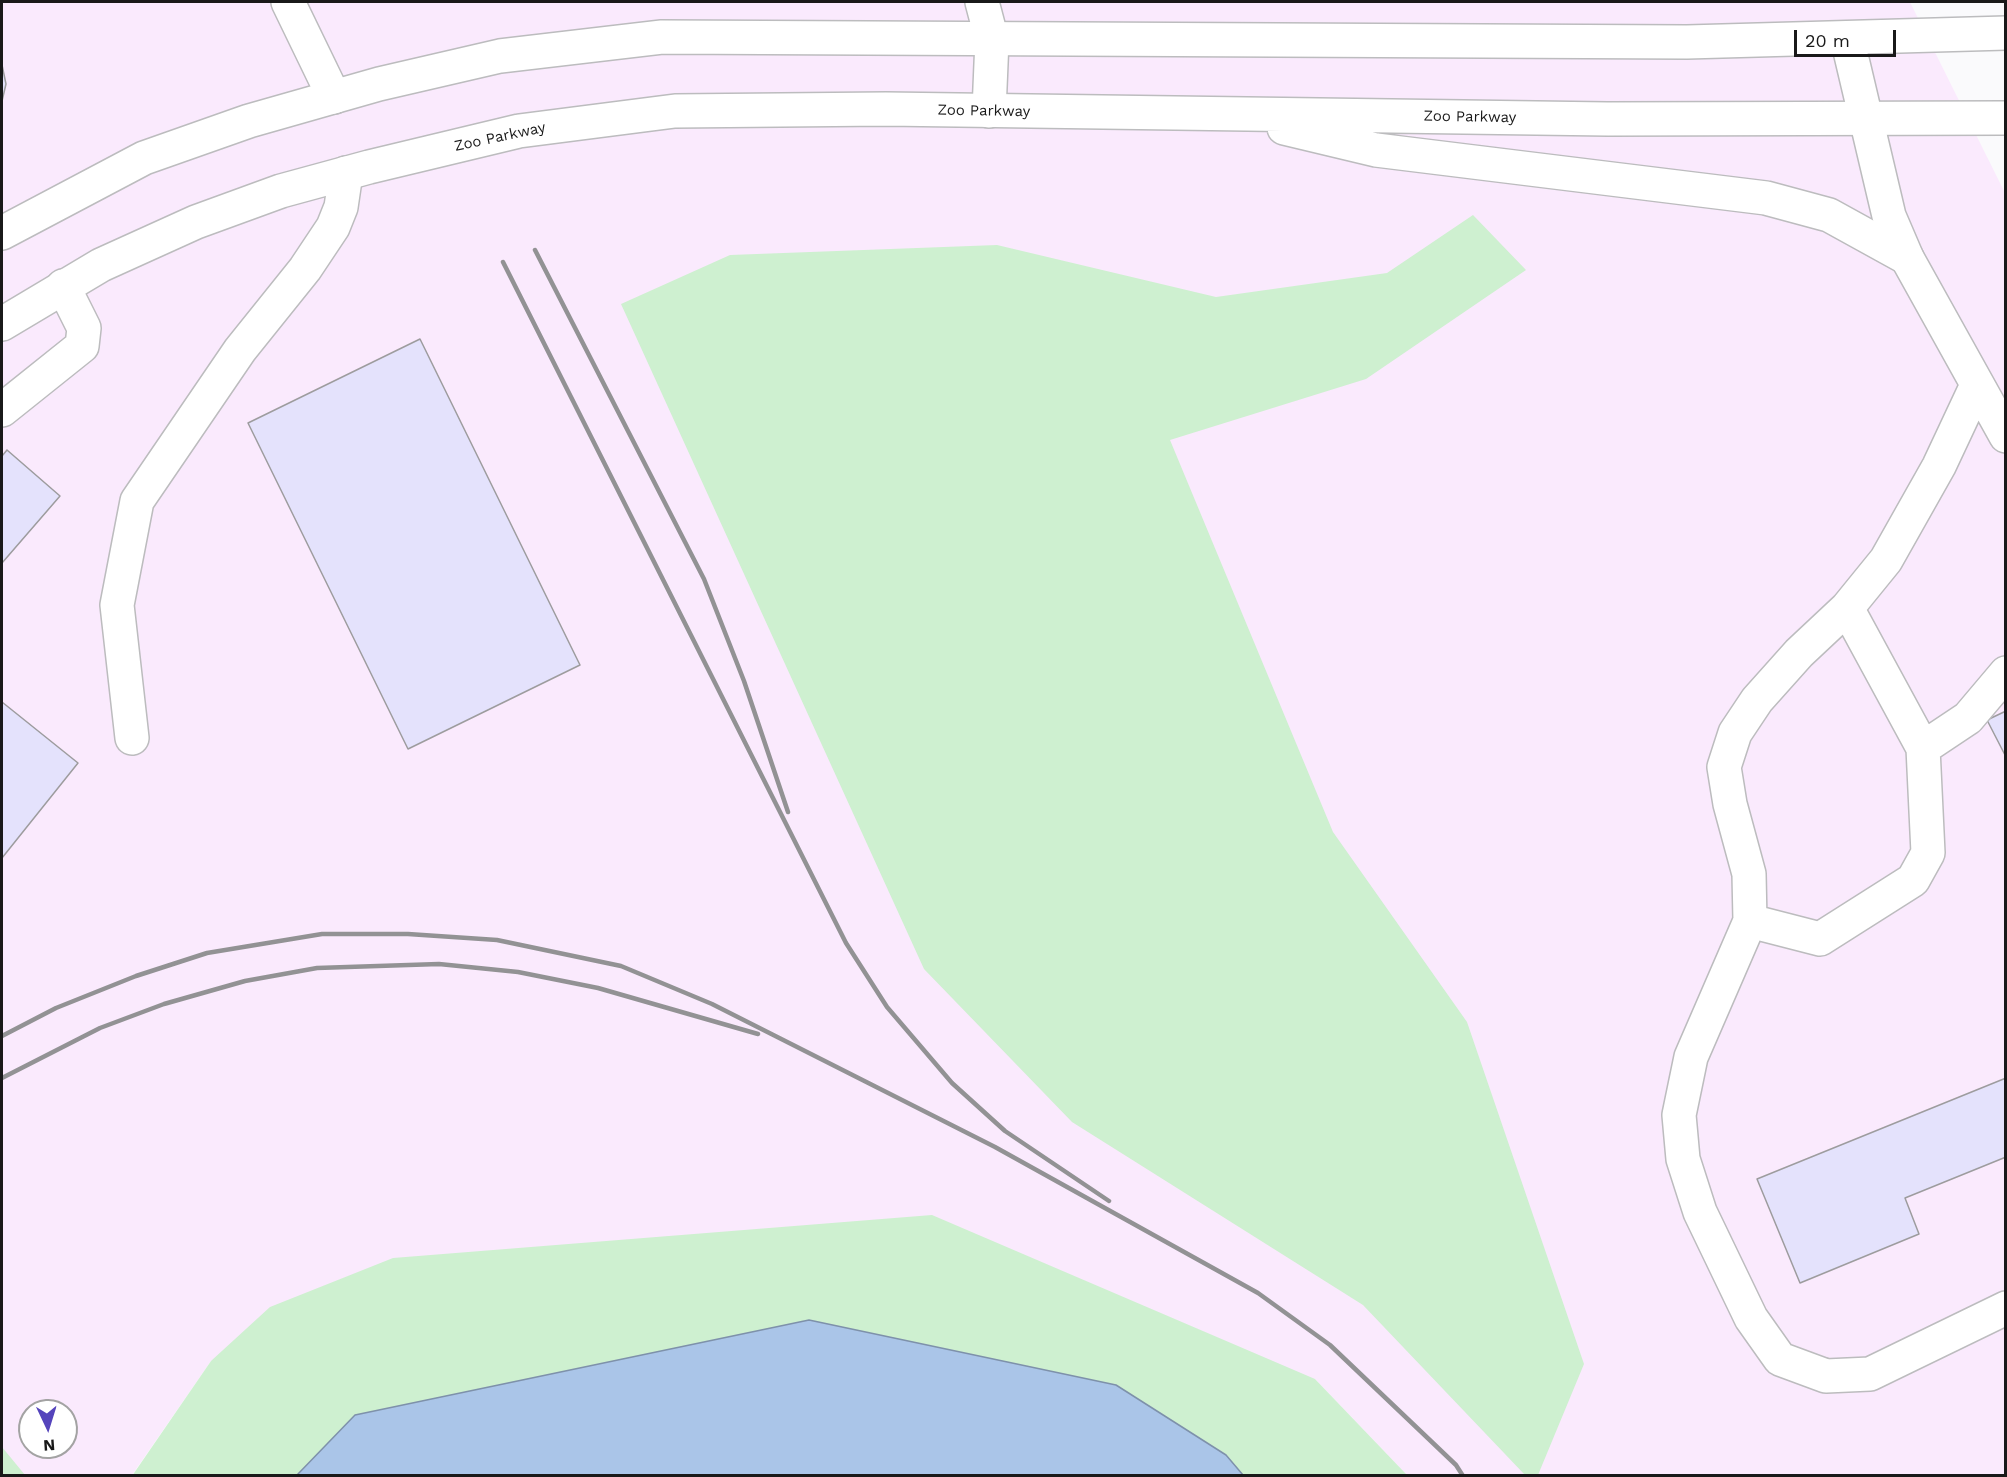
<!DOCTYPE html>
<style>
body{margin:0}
#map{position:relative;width:2007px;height:1477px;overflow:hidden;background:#fafafc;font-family:"Work Sans",sans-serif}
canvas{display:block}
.frame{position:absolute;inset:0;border:3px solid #191919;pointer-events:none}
.north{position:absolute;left:18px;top:1399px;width:60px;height:60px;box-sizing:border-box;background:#fff;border:2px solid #a3a3a3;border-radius:50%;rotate:176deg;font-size:16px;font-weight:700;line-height:24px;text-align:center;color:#191919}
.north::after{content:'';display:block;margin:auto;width:21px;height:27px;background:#5544bc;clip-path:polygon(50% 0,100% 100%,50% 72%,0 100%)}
.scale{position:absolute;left:1794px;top:30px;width:102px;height:27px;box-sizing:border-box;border:3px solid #191919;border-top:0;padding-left:8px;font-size:18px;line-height:21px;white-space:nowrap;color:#191919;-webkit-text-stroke:4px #fff;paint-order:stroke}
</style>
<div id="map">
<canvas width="2007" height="1477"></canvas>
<div class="frame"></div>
<div class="north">N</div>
<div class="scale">20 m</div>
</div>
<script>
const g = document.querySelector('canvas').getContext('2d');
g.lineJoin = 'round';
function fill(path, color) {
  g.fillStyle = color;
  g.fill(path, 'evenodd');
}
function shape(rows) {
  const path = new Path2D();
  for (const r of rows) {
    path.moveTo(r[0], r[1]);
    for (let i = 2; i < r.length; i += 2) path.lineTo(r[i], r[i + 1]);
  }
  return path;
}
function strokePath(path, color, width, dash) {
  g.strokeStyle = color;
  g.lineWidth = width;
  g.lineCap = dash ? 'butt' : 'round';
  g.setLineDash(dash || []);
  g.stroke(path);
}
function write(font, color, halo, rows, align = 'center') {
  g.font = font + ' "Work Sans",sans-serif';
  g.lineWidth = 5;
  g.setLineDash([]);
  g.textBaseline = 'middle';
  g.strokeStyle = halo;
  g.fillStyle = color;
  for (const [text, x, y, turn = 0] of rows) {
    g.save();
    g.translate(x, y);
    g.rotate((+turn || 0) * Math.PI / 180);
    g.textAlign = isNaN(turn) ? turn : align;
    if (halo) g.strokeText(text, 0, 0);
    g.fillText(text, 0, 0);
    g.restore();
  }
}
fill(shape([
 [2,2,1910,2,2005,193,2005,1475,1407,1475,1315,1379,211,1361,132,1475,2,1476],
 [30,1411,66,1411,66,1447,30,1447]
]), '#faeafd');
fill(shape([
 [1473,215,1526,270,1366,379,1170,440,1333,832,1467,1022,1584,1364,1538,1475,1525,1475,1363,1305,1072,1122,924,969,621,304,730,255,997,245,1216,297,1387,273],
 [932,1215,1315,1379,1407,1475,1243,1475,1226,1455,355,1415,297,1475,132,1476,211,1361,270,1307,393,1258],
 [2,1447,25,1475,2,1475]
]), '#cef0d0');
const water = shape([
 [809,1320,1116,1385,1226,1455,1243,1475,297,1475,355,1415,809,1320]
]);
fill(water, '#aac5e8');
strokePath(water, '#7e91aa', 1.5);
const building = shape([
 [2,65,6,84,2,101,2,65],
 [420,339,580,665,408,749,248,423,420,339],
 [7,450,60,496,2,563,2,456,7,450],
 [2,702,78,763,2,858,2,702],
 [2006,711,2006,757,1987,720,2006,711],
 [2006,1078,2006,1157,1905,1198,1919,1234,1800,1283,1757,1179,2006,1078]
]);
fill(building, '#e4e2fc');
strokePath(building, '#9d9c9e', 1.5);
const minor = shape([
 [288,2,334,97],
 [982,2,992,40,989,111],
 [1847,38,1889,216,1907,258,2006,436],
 [1977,385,1939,466,1886,560,1847,608,1799,653,1757,700,1735,733,1724,767,1730,804,1749,874,1750,921,1691,1057,1679,1115,1683,1159,1700,1212,1751,1318,1780,1359,1826,1376,1870,1374,2006,1308],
 [2,410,82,346,84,328,63,286],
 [1847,608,1923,748,1968,718,2006,673],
 [132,738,117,605,137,501,240,350,305,269,333,227,341,207,346,173],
 [1750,921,1820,939,1913,880,1928,853,1923,748]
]);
const major = shape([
 [1284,128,1376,150,1766,198,1829,215,1907,258],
 [2,233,144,158,249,121,379,84,500,56,662,37,1687,42,2006,33],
 [2,324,101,265,196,222,281,191,369,167,519,131,675,111,886,109,1608,119,2006,118]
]);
strokePath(minor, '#bcbcbe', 36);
strokePath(major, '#bcbcbe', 36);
strokePath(minor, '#fff', 33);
strokePath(major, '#fff', 33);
strokePath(shape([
 [535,250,704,579,744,681,788,812],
 [503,262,846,943,887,1007,952,1083,1005,1131,1109,1201],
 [2,1036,56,1008,136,976,207,953,322,934,408,934,497,940,621,966,712,1004,995,1147,1258,1293,1330,1345,1456,1465,1463,1476],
 [2,1078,100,1028,164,1004,245,981,317,968,439,964,518,972,598,988,758,1034]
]), '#929294', 4.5);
write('15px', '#191919', '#fff', [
 ["Zoo Parkway",984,111,1],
 ["Zoo Parkway",1470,117,1],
 ["Zoo Parkway",500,137,-12]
]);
</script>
